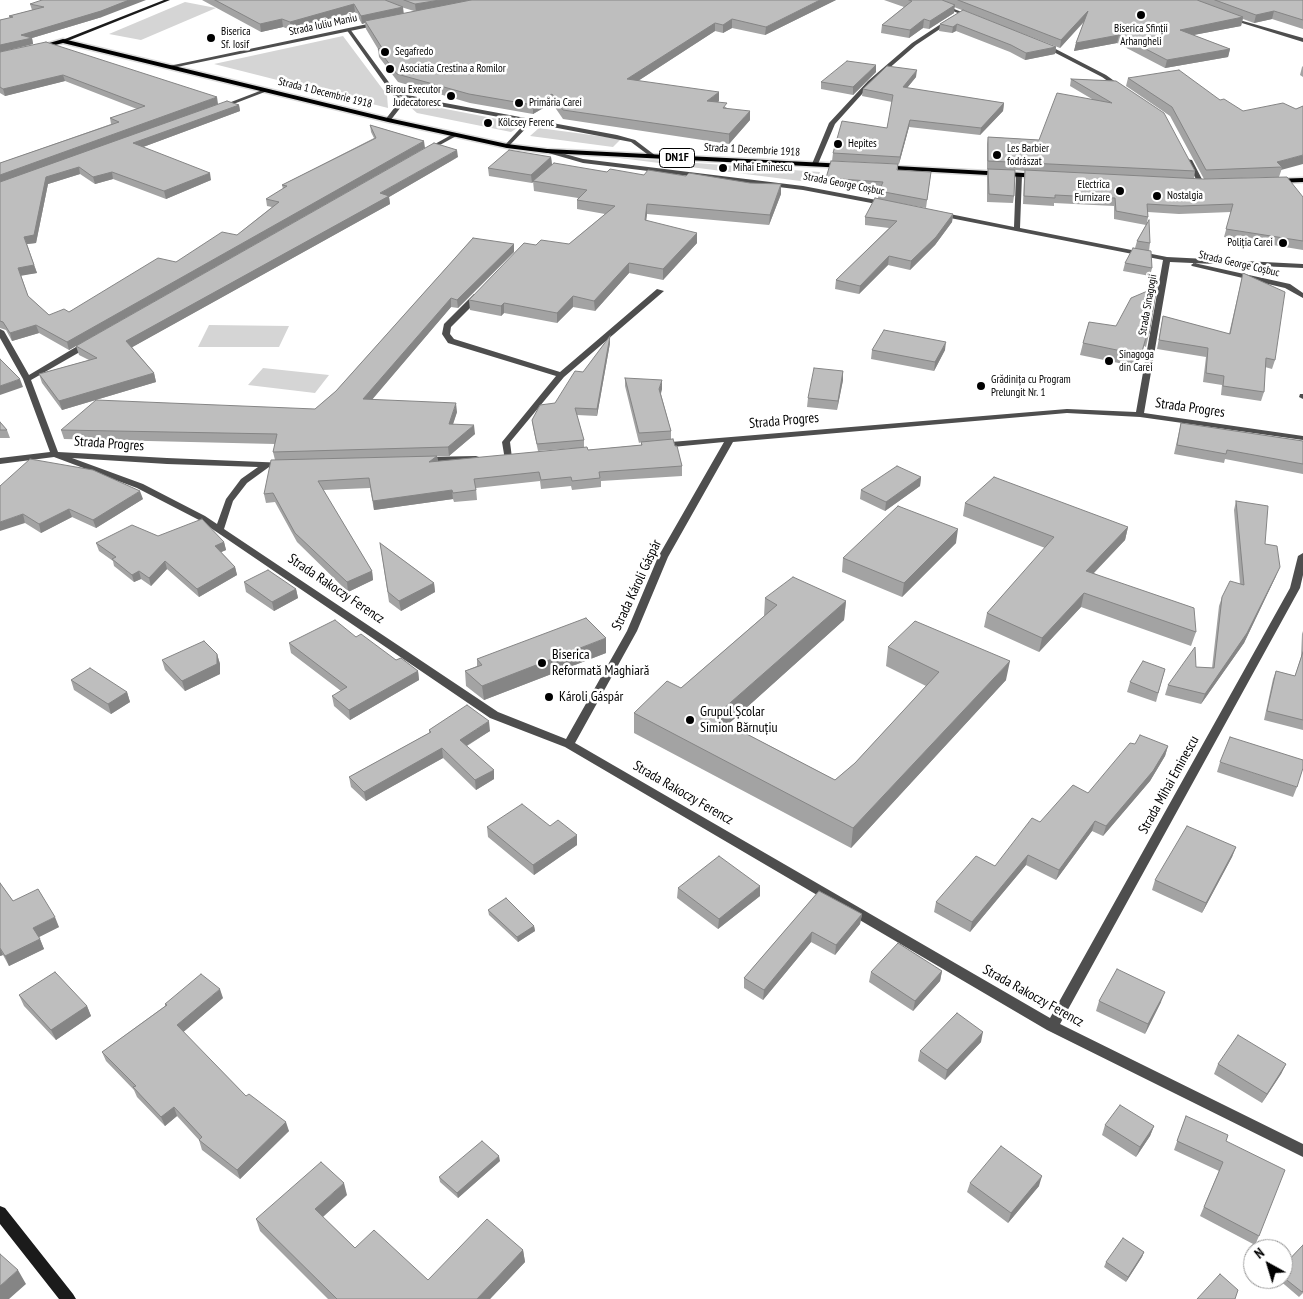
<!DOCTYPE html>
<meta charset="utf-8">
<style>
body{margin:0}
#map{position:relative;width:1303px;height:1299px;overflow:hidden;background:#fff;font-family:"PT Sans Narrow",sans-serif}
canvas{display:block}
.north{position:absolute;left:1243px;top:1239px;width:50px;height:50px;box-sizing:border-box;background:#fff;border:1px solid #999;border-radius:50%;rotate:321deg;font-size:14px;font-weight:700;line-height:20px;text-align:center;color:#000}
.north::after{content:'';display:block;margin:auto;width:18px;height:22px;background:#000;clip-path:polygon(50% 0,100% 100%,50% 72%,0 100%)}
</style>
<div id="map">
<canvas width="1303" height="1299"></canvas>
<div class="north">N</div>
</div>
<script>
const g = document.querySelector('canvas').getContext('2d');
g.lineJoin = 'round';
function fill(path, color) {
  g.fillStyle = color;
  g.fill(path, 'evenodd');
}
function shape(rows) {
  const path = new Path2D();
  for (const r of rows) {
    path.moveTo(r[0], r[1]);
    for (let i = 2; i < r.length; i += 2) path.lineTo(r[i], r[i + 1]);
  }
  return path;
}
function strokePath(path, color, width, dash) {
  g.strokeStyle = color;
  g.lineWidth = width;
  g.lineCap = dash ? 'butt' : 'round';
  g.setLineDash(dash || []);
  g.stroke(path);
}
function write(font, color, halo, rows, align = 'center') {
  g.font = font + ' "PT Sans Narrow",sans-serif';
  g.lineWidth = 5;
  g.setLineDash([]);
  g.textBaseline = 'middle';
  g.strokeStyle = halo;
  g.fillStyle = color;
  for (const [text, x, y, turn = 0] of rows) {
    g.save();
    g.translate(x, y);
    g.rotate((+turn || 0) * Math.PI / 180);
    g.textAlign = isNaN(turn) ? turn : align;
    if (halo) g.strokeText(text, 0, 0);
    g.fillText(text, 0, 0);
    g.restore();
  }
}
fill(shape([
 [185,2,216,8,141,40,109,34],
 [343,36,387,95,388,108,214,64],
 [404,97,425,105,523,124,511,132,417,113,402,100],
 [539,128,621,139,613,147,530,136],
 [612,157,820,172,816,183],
 [209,325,289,326,279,347,198,347],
 [263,368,329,375,315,393,248,385]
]), '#d5d5d5');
const primary = shape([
 [63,39,388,118,507,144,547,149,846,164,850,166,846,168,547,153,507,148,388,122,63,43,35,50,32,48,63,39],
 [878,165,1041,174,1045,176,1041,178,881,169,878,169,878,165],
 [1303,178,1303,182,1273,183,1269,181,1273,179,1303,178]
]);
strokePath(primary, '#dbdbdb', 3);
fill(shape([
 [926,0,932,0,974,17,970,18,926,0],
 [1229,17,1303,38,1303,42,1229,19,1229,17],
 [950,18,955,19,916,45,872,83,835,124,818,164,813,165,812,164,829,123,868,81,912,43,950,18],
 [346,29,350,29,396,92,434,101,617,135,635,140,656,156,651,157,631,142,531,123,507,148,505,147,505,145,526,122,434,105,399,96,403,101,401,107,390,121,386,121,385,120,395,107,397,101,346,29],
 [1042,44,1046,44,1106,75,1124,88,1119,89,1102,77,1042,46,1042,44],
 [265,89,270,90,223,108,218,107,265,89],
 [453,134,458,135,429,151,424,150,453,134],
 [547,149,583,159,803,186,887,202,890,204,887,206,803,190,583,163,545,152,544,151,547,149],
 [1187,159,1192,160,1204,183,1203,184,1198,183,1186,160,1187,159],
 [1019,173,1022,175,1020,228,1167,257,1303,264,1303,268,1170,262,1144,413,1303,436,1303,440,1140,417,1067,413,733,442,668,557,637,631,575,743,1050,1018,1290,588,1298,556,1303,553,1303,575,1300,588,1060,1024,1303,1144,1303,1157,1047,1030,565,747,490,718,199,520,137,488,54,457,0,464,0,458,50,452,23,379,0,338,0,329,4,331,29,375,86,341,92,341,92,345,31,380,58,452,167,458,286,463,287,465,286,467,283,468,269,467,247,483,233,501,224,529,498,712,566,739,627,631,658,557,724,442,662,448,658,445,659,443,1067,409,1136,412,1163,260,940,216,937,214,940,212,1014,227,1016,175,1019,173],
 [72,458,167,464,258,467,241,479,226,499,217,524,205,516,143,484,72,458],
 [1194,263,1290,284,1303,293,1303,298,1285,288,1192,266,1191,265,1194,263],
 [657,289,664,291,564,377,510,442,512,458,511,460,505,460,502,442,556,376,448,343,442,334,444,324,474,294,480,294,480,298,451,327,450,334,454,339,560,372,657,289],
 [1300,394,1303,394,1303,399,1299,397,1300,394],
 [476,456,479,457,479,461,425,463,421,460,425,457,476,456]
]), '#4e4e4e');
fill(shape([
 [377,22,379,25,172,68,169,66,377,22]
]), '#4e4e4e');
fill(shape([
 [164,0,170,0,65,42,60,41,164,0],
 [0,1206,5,1208,73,1294,76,1299,59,1299,0,1224,0,1206]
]), '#1b1b1b');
fill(primary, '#000');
fill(shape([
 [202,0,836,0,765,35,732,28,723,33,715,31,638,81,719,101,718,102,727,108,750,120,729,144,563,119,552,103,533,114,470,103,398,82,379,57,378,49,366,29,365,23,362,24,355,12,291,30,283,27,261,32],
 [401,7,414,11,403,14],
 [884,0,1303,0,1303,29,1272,19,1254,23,1243,19,1241,26,1193,35,1230,49,1228,57,1165,68,1117,43,1074,51,1076,43,1084,22,1060,48,954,7,954,13,929,29,923,28,909,38,881,33,882,25,904,7],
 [30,4,102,17,32,38,33,44,0,52,0,20,10,18,9,16,32,10],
 [963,10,1056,47,1055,54,1025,60,1010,52,956,31,952,33,939,31,940,24],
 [0,52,218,104,239,105,240,111,143,147,211,180,166,199,113,179,95,184,80,174,48,184,36,243,27,244,37,273,21,275,28,296,49,315,69,312,176,262,237,235,272,207,267,206,266,199,283,189,282,185,374,138,371,132,370,125,424,141,69,350,39,333,12,341,6,330,0,328,0,163,111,124,110,118,137,109,65,81,5,96,0,93],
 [1303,66,1303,77,1300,75,1302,67],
 [876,72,853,95,821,89,821,82],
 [916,77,907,88,1004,103,1003,111,980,135,909,127,899,164,832,161,833,153,887,128,892,102,862,96,863,89],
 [1128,78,1220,100,1243,111,1296,109,1303,106,1279,177,1204,179,1170,116,1126,86],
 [1071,79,1116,81,1195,171,1194,179,1303,197,1303,250,1224,237,1231,212,1179,214,1148,212,1148,217,1147,223,1150,243,1149,251,1152,268,1150,276,1123,271,1125,263,1135,248,1137,241,1146,225,1114,219,1114,206,1054,203,1054,206,1023,204,1024,178,1025,171,1015,170,1014,196,1013,203,987,202,987,176,988,169,987,169,987,144,988,137,1039,140,1092,99,1070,86],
 [458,157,389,197,390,204,132,347,154,373,156,382,62,410,42,383,39,374,89,360,79,355,76,346],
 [551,157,552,165,607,172,644,175,781,194,769,225,647,214,646,220,697,243,663,280,629,273,595,311,573,307,557,323,504,313,501,316,470,310,469,300,536,245,569,244,605,214,577,209,577,200,578,198,534,191,533,181,532,183,489,176,488,168],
 [898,164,898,170,931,172,926,208,888,201,953,214,952,222,935,245,910,270,888,265,859,294,835,289,836,280,889,228,865,225,865,217,878,198,879,190,825,185,826,178],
 [473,238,514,252,458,308,451,307,372,399,457,412,453,424,475,434,449,456,437,456,438,462,576,448,538,451,533,427,532,420,555,403,610,343,597,416,577,415,584,440,584,447,588,450,641,445,641,442,639,443,625,386,625,378,662,389,661,394,671,431,671,439,675,446,682,466,682,476,601,481,601,487,572,490,571,486,541,489,540,481,476,488,477,500,454,502,453,499,374,510,370,488,323,490,372,571,373,580,348,592,297,542,275,502,266,503,264,494,275,460,273,452,275,444,64,439,61,430,315,409,336,391],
 [1243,273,1275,360,1272,369,1265,367,1264,392,1261,401,1221,395,1222,385,1203,382,1206,357,1157,349,1163,316,1229,334],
 [1089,322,1149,334,1146,347,1144,346,1138,367,1080,355,1083,343],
 [872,350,945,350,934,371,871,359],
 [843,371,843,380,837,410,807,407,808,398],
 [0,422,7,430,10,438,0,438],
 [1181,423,1303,441,1303,474,1225,459,1224,463,1174,454],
 [921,477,920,486,885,511,860,499,861,490],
 [0,486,143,499,96,528,72,517,41,533,25,523],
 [1236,501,1265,544,1276,576,1244,643,1201,704,1165,695,1168,685,1196,667,1212,668,1219,606,1222,597,1240,584,1234,510],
 [965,503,1128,527,1125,540,1094,573,1196,632,1191,646,1081,607,1039,652,984,627,987,613,1045,548,963,516],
 [158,536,224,542,226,550,221,552,235,567,237,575,199,597,167,569,151,586,141,579,134,582,114,566,113,561,99,551,96,543],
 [380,543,434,583,435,592,401,611,389,602],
 [956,543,902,597,842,572,843,558],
 [244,582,296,589,298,598,274,611,246,592],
 [765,598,846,601,844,620,728,724,835,780,855,763,926,686,886,666,888,647,1006,680,851,848,634,733,634,713,681,688,764,616],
 [1303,631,1303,730,1264,720,1273,679,1276,671,1295,676,1301,657,1302,634],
 [356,637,396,660,418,671,419,680,350,720,334,706,332,696,341,691,291,653,289,643],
 [606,653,484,700,466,686,465,671,477,666,477,659],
 [217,654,220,664,220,674,185,691,165,670,162,660],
 [1165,669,1156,702,1127,692,1130,682],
 [71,680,127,692,130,702,111,714,74,690],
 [429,730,490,731,467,746,494,779,476,790,443,758,366,801,351,787,349,777,429,733],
 [1135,744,1168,746,1165,756,1150,781,1103,836,1092,831,1056,880,1026,865,970,932,934,912,936,902,995,866,1040,822,1088,793],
 [1220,762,1297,787,1293,797,1217,772],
 [550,826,577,845,534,875,488,837,487,827],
 [1236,847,1232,857,1202,913,1152,890,1155,880],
 [0,883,13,901,59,927,39,937,44,949,9,966,3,955,0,956],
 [678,888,760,896,718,929,677,898],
 [819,891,862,914,860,924,835,955,811,942,763,1000,744,988,744,978],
 [488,910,534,926,535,931,518,942,489,915],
 [942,971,940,981,913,1011,869,982,871,972],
 [19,995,87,1006,91,1016,56,1040,24,1006],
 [223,998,183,1032,246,1096,289,1131,240,1179,202,1150,199,1140,177,1116,165,1126,137,1097,134,1090,106,1061,102,1052,165,1006,165,1004],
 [1099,1001,1161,1002,1145,1034,1096,1011],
 [981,1042,945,1080,918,1061,920,1051],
 [1218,1064,1286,1064,1281,1074,1262,1103,1214,1074],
 [1186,1116,1226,1141,1259,1236,1255,1245,1200,1216,1219,1171,1174,1150],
 [1105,1125,1154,1126,1150,1136,1136,1157,1102,1135],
 [500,1161,458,1198,440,1182,439,1177],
 [970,1183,1039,1186,1008,1223,967,1192],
 [347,1195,323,1217,355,1248,428,1280,523,1250,525,1262,490,1299,328,1299,260,1231,256,1219],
 [1303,1245,1303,1293,1299,1297,1278,1279,1283,1279,1283,1266],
 [1144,1252,1142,1257,1126,1282,1104,1267,1106,1262]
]), '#a3a3a3');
fill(shape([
 [129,0,146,0,102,17,32,38,33,44,0,52,0,45,21,35],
 [440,0,489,0,416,12,415,4],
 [820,0,836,0,765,35,766,27],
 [354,4,355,12,291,30,290,22],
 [955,5,954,13,929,29,930,21],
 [403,7,404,15,365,21,365,23,362,24,361,16],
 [1088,11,1086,19,1060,48,1061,40],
 [1274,11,1272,19,1254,23,1256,15],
 [1243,17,1241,26,1178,38,1180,30],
 [282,19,283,27,261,32,260,24],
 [732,19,732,28,723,33,723,25],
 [924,19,923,28,909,38,910,30],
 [715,23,715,31,627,88,627,79],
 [957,24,956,31,952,33,953,27],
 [1119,35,1117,43,1074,51,1076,43],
 [1056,47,1055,54,1025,60,1026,53],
 [1230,49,1228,57,1165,68,1167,60],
 [876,65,876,72,853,95,853,87],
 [917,70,916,77,902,94,903,87],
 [63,75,65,81,5,96,3,89],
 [719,92,719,101,707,110,707,101],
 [552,94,552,103,533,114,533,105],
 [217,97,218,104,0,183,0,175],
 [1004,103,1003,111,980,135,981,128],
 [239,105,240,111,135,150,133,143],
 [750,111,750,120,729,144,729,134],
 [910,120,909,127,899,164,900,157],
 [424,141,425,148,69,350,67,342],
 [457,150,458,157,389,197,390,204,129,349,126,341,380,193],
 [1303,155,1303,164,1281,170,1282,167,1277,162],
 [551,157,552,165,532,183,531,175],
 [79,167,80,174,48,184,36,243,27,244,24,237,46,177],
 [112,172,113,179,95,184,93,177],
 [210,173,211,180,166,199,164,191],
 [781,184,781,194,769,225,770,215],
 [647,204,647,214,645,230,645,220],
 [953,214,952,222,935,245,910,270,911,261],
 [697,233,697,243,663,280,663,269],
 [514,244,514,252,458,308,457,300],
 [889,256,888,265,859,294,860,286],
 [629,263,629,273,595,311,594,301],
 [34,265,37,273,20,276,18,268],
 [573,296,573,307,557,323,557,313],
 [451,298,451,307,365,408,363,399],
 [504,303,504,313,501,316,501,306],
 [36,325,39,333,12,341,10,333],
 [610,336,610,343,597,416,597,409],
 [946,342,945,350,934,371,935,362],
 [843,371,843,380,837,410,838,401],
 [154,373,156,382,62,410,59,401],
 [20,379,23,387,0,395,0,386],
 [662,380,662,389,659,398,659,389],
 [456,403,457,412,450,433,449,424],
 [474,425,475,434,449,456,448,447],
 [437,456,438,465,429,462],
 [921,477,920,486,885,511,886,502],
 [452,490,453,499,374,510,373,501],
 [140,491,143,499,96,528,93,520],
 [69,509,72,517,41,533,39,524],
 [23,514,25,523,0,531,0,522],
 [1128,527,1125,540,1083,584,1086,571],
 [958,529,956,543,902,597,904,583],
 [224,542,226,550,217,554,215,546],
 [165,561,167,569,151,586,149,578],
 [235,567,237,575,199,597,197,589],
 [1280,567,1276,576,1244,643,1201,704,1205,694],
 [139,571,141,579,134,582,132,575],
 [372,571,373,580,348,592,347,582],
 [434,583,435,592,401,611,399,601],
 [296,589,298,598,274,611,272,602],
 [1084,593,1081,607,1039,652,1042,638],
 [846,601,844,620,714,737,714,717],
 [606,638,606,653,484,700,482,686],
 [217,654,220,664,220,674,185,691,182,681],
 [1010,661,1006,680,851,848,853,828],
 [418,671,419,680,350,720,349,710],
 [127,692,130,702,111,714,108,704],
 [489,721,490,731,461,749,460,740],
 [1168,746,1165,756,1150,781,1103,836,1106,826],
 [442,748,443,758,366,801,364,792],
 [494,770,494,779,476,790,475,780],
 [1095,821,1092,831,1056,880,1059,870],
 [577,835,577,845,534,875,533,865],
 [1236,847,1232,857,1202,913,1206,903],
 [1028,855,1026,865,970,932,972,922],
 [760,886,760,896,718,929,719,919],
 [862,914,860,924,835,955,836,945],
 [55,917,59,927,37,938,33,928],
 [534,926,535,931,518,942,517,937],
 [812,932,811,942,763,1000,764,990],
 [40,939,44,949,9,966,5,956],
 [0,948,3,955,0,956],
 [942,971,940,981,913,1011,915,1001],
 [220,989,223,998,180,1035,177,1025],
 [1165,992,1161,1002,1145,1034,1148,1024],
 [87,1006,91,1016,56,1040,51,1030],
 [983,1032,981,1042,945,1080,947,1070],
 [1286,1064,1281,1074,1262,1103,1267,1094],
 [174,1107,177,1116,165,1126,161,1117],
 [286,1122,289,1131,240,1179,237,1170],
 [1154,1126,1150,1136,1136,1157,1140,1147],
 [499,1156,500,1161,458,1198,457,1193],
 [1042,1176,1039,1186,1008,1223,1011,1213],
 [344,1183,347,1195,318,1221,315,1209],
 [523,1250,525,1262,490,1299,477,1299],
 [1144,1252,1142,1257,1126,1282,1128,1277],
 [18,1270,26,1284,9,1299,0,1299,0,1286]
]), '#858585');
const building = shape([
 [42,0,129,0,101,11,21,35,32,38,0,45,0,20,13,17,9,16,44,7,30,4,42,0],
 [215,0,385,0,403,7,361,16,354,4,290,22,282,19,260,24,215,0],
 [404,0,440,0,415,4,404,0],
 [471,0,820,0,766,27,732,19,723,25,715,23,627,79,719,92,707,101,727,103,723,108,750,111,729,134,563,110,552,94,533,105,469,94,397,74,378,49,382,48,365,21,471,0],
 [909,0,942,0,955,5,930,21,924,19,910,30,882,25,912,1,909,0],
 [958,0,1197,0,1243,17,1180,30,1230,49,1167,60,1119,35,1076,43,1088,11,1061,40,958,0],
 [1215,0,1303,0,1303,20,1274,11,1256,15,1215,0],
 [963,10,1056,47,1026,53,1011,45,957,24,953,27,940,24,963,10],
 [46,42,217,97,0,175,0,163,119,122,110,118,145,106,63,75,3,89,0,87,0,52,46,42],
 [847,61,876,65,853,87,821,82,847,61],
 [887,66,917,70,903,87,1004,103,981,128,910,120,900,157,833,153,842,121,887,128,893,95,863,89,887,66],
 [1179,70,1220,100,1224,99,1243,111,1283,103,1296,109,1303,106,1303,155,1277,162,1282,167,1206,170,1172,107,1128,78,1179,70],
 [1071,79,1116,81,1164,113,1195,171,988,161,988,137,1039,140,1057,93,1112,103,1071,79],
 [227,101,239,105,133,143,210,173,164,191,112,172,93,177,79,167,46,177,34,235,24,237,34,265,18,268,28,296,49,315,64,309,69,312,158,258,176,262,222,232,237,235,279,202,266,199,287,186,282,185,376,138,370,125,424,141,67,342,36,325,10,333,3,322,0,321,0,182,227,101],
 [434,143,457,150,380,193,389,196,126,341,154,373,59,401,39,374,97,358,76,346,434,143],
 [509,150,551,157,531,175,488,168,509,150],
 [831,161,898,164,897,170,931,172,927,200,879,191,883,182,826,178,831,161],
 [554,163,607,172,610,169,644,175,648,170,686,176,689,173,750,183,781,184,770,215,647,204,645,220,697,233,663,269,629,263,594,301,573,296,557,313,504,303,501,306,469,300,524,243,536,245,541,240,569,244,615,206,577,200,587,190,533,181,554,163],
 [988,169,1015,170,1014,196,989,194,988,169],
 [1025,170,1203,179,1287,177,1303,197,1303,241,1226,229,1233,204,1181,206,1147,204,1148,217,1116,211,1115,198,1055,195,1055,198,1024,196,1025,170],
 [875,198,953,214,936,237,911,261,889,256,860,286,836,280,897,221,865,217,875,198],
 [1149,220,1150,243,1137,241,1149,220],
 [473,238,514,244,457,300,451,298,363,399,456,403,449,424,474,425,448,447,273,452,277,434,61,430,96,400,315,409,336,391,473,238],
 [1133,248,1151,251,1152,268,1125,263,1133,248],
 [1243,273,1285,292,1275,360,1266,358,1264,392,1223,386,1224,376,1206,373,1208,348,1159,340,1163,316,1230,334,1243,273],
 [1157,287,1149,334,1147,334,1141,355,1083,343,1089,322,1116,326,1131,298,1157,287],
 [884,330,946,342,935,362,872,350,884,330],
 [610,336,597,409,575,408,584,440,537,444,532,420,540,405,555,403,575,371,583,372,610,336],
 [0,359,20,379,0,386,0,359],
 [814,368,843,371,838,401,808,398,814,368],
 [625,378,662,380,659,389,671,431,639,433,625,378],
 [0,422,7,430,0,430,0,422],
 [1181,423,1303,441,1303,464,1227,450,1226,454,1177,445,1181,423],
 [673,439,675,446,677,446,682,466,599,472,600,478,572,481,571,477,541,480,539,472,474,479,476,490,453,493,452,490,373,501,369,478,318,481,372,571,347,582,295,533,273,493,264,494,271,460,437,456,429,462,587,447,588,450,642,445,641,442,673,439],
 [30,459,93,470,140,491,93,520,69,509,39,524,23,514,0,522,0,486,30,459],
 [897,466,921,477,886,502,861,490,897,466],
 [994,477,1128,527,1086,571,1194,608,1196,632,1084,593,1042,638,987,613,1054,537,965,503,994,477],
 [1236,501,1268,506,1265,544,1277,546,1280,567,1247,633,1205,694,1168,685,1195,647,1196,667,1214,668,1222,597,1230,581,1244,585,1236,501],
 [898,506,958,529,904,583,843,558,898,506],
 [202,519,224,542,215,546,235,567,197,589,165,561,149,578,139,571,132,575,112,559,116,557,96,543,132,525,158,536,202,519],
 [380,543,434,583,399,601,388,592,380,543],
 [268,570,296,589,272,602,244,582,268,570],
 [793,577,846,601,714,717,835,780,855,763,939,672,888,647,915,621,1010,661,853,828,634,713,667,681,681,688,777,605,765,598,793,577],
 [586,618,606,638,482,686,465,671,482,665,477,659,586,618],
 [335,620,356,637,361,634,396,660,401,658,418,671,349,710,332,696,347,687,289,643,335,620],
 [204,641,217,654,217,664,182,681,162,660,204,641],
 [1303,652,1303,720,1267,711,1276,671,1295,676,1303,652],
 [1143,661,1165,669,1158,693,1130,682,1143,661],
 [90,668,127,692,108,704,71,680,90,668],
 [467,705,489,721,460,740,494,770,475,780,442,748,364,792,349,777,431,732,429,730,467,705],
 [1140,735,1168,746,1153,771,1106,826,1095,821,1059,870,1028,855,972,922,936,902,976,856,995,866,1032,818,1040,822,1073,785,1088,793,1130,743,1135,744,1140,735],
 [1230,737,1303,760,1303,768,1297,787,1220,762,1230,737],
 [522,804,550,826,558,820,577,835,533,865,487,827,522,804],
 [1187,826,1236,847,1206,903,1155,880,1187,826],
 [719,856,760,886,719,919,678,888,719,856],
 [0,883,13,901,38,889,55,917,33,928,40,939,5,956,0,948,0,883],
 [819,891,862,914,836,945,812,932,764,990,744,978,819,891],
 [506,898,534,926,517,937,488,910,506,898],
 [898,943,942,971,915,1001,871,972,898,943],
 [1117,969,1165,992,1148,1024,1099,1001,1117,969],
 [55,972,87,1006,51,1030,19,995,55,972],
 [201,974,220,989,177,1025,246,1096,249,1094,286,1122,237,1170,199,1140,202,1137,174,1107,161,1117,133,1087,136,1086,102,1052,167,1005,165,1004,201,974],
 [957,1013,983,1032,947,1070,920,1051,957,1013],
 [1238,1035,1286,1064,1267,1094,1218,1064,1238,1035],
 [1120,1105,1154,1126,1140,1147,1105,1125,1120,1105],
 [1186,1116,1228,1135,1226,1141,1285,1170,1259,1236,1204,1207,1223,1162,1177,1141,1186,1116],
 [482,1141,499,1156,457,1193,439,1177,482,1141],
 [1001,1146,1042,1176,1011,1213,970,1183,1001,1146],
 [321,1162,344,1183,315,1209,355,1248,374,1230,428,1280,487,1219,523,1250,477,1299,337,1299,256,1219,321,1162],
 [1123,1238,1144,1252,1128,1277,1106,1262,1123,1238],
 [1303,1245,1303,1291,1302,1292,1283,1277,1283,1266,1303,1245],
 [0,1254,18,1270,0,1286,0,1254],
 [1220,1274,1238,1290,1235,1299,1197,1299,1220,1274]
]);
fill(building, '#bebebe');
strokePath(building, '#858585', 1);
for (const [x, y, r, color] of [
 [1141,15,5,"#000"],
 [211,38,5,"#000"],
 [385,52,5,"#000"],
 [390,69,5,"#000"],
 [451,96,5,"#000"],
 [519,103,5,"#000"],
 [488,123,5,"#000"],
 [838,144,5,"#000"],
 [997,155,5,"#000"],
 [723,168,5,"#000"],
 [1120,191,5,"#000"],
 [1157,196,5,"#000"],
 [1283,243,5,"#000"],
 [1109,361,5,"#000"],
 [981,386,5,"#000"],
 [542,663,5,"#000"],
 [549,697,5,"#000"],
 [690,720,5,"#000"]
]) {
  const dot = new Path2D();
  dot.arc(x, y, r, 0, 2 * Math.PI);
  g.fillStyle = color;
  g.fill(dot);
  strokePath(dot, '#fff', 2);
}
write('11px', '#000', '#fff', [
 ["Strada Iuliu Maniu",323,25,-12],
 ["Strada 1 Decembrie 1918",325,93,14],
 ["Strada 1 Decembrie 1918",752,150,3],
 ["Strada George Coșbuc",844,184,11],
 ["Strada George Coșbuc",1239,264,13],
 ["Strada Sinagogii",1148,305,-80]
]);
write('11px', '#000', '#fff', [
 ["Biserica Sfinții",1141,29,"center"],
 ["Arhangheli",1141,42,"center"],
 ["Biserica",221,32],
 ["Sf. Iosif",221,45],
 ["Segafredo",395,52],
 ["Asociatia Crestina a Romilor",400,69],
 ["Birou Executor",441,90,"right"],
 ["Judecatoresc",441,103,"right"],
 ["Primăria Carei",529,103],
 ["Kölcsey Ferenc",498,123],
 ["Hepites",848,144],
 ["Les Barbier",1007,149],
 ["fodrászat",1007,162],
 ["Mihai Eminescu",733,168],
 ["Electrica",1110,185,"right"],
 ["Furnizare",1110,198,"right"],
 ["Nostalgia",1167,196],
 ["Poliția Carei",1273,243,"right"],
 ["Sinagoga",1119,355],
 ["din Carei",1119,368],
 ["Grădinița cu Program",991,380],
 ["Prelungit Nr. 1",991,393]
], 'left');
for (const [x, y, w] of [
 [677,158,35]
]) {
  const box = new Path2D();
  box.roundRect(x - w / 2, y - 9.5, w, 19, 4);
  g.fillStyle = '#fff';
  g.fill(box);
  strokePath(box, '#000', 1);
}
write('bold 12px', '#000', null, [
 ["DN1F",677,158]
]);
write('14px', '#000', '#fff', [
 ["Strada Progres",1190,408,8],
 ["Strada Progres",784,421,-5],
 ["Strada Progres",109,444,4],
 ["Strada Károli Gáspár",637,585,-65],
 ["Strada Rakoczy Ferencz",336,589,34],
 ["Strada Mihai Eminescu",1169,785,-61],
 ["Strada Rakoczy Ferencz",683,793,30],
 ["Strada Rakoczy Ferencz",1033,996,29]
]);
write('14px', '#000', '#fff', [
 ["Biserica",552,655],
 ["Reformată Maghiară",552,671],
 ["Károli Gáspár",559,697],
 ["Grupul Școlar",700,712],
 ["Simion Bărnuțiu",700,728]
], 'left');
</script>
